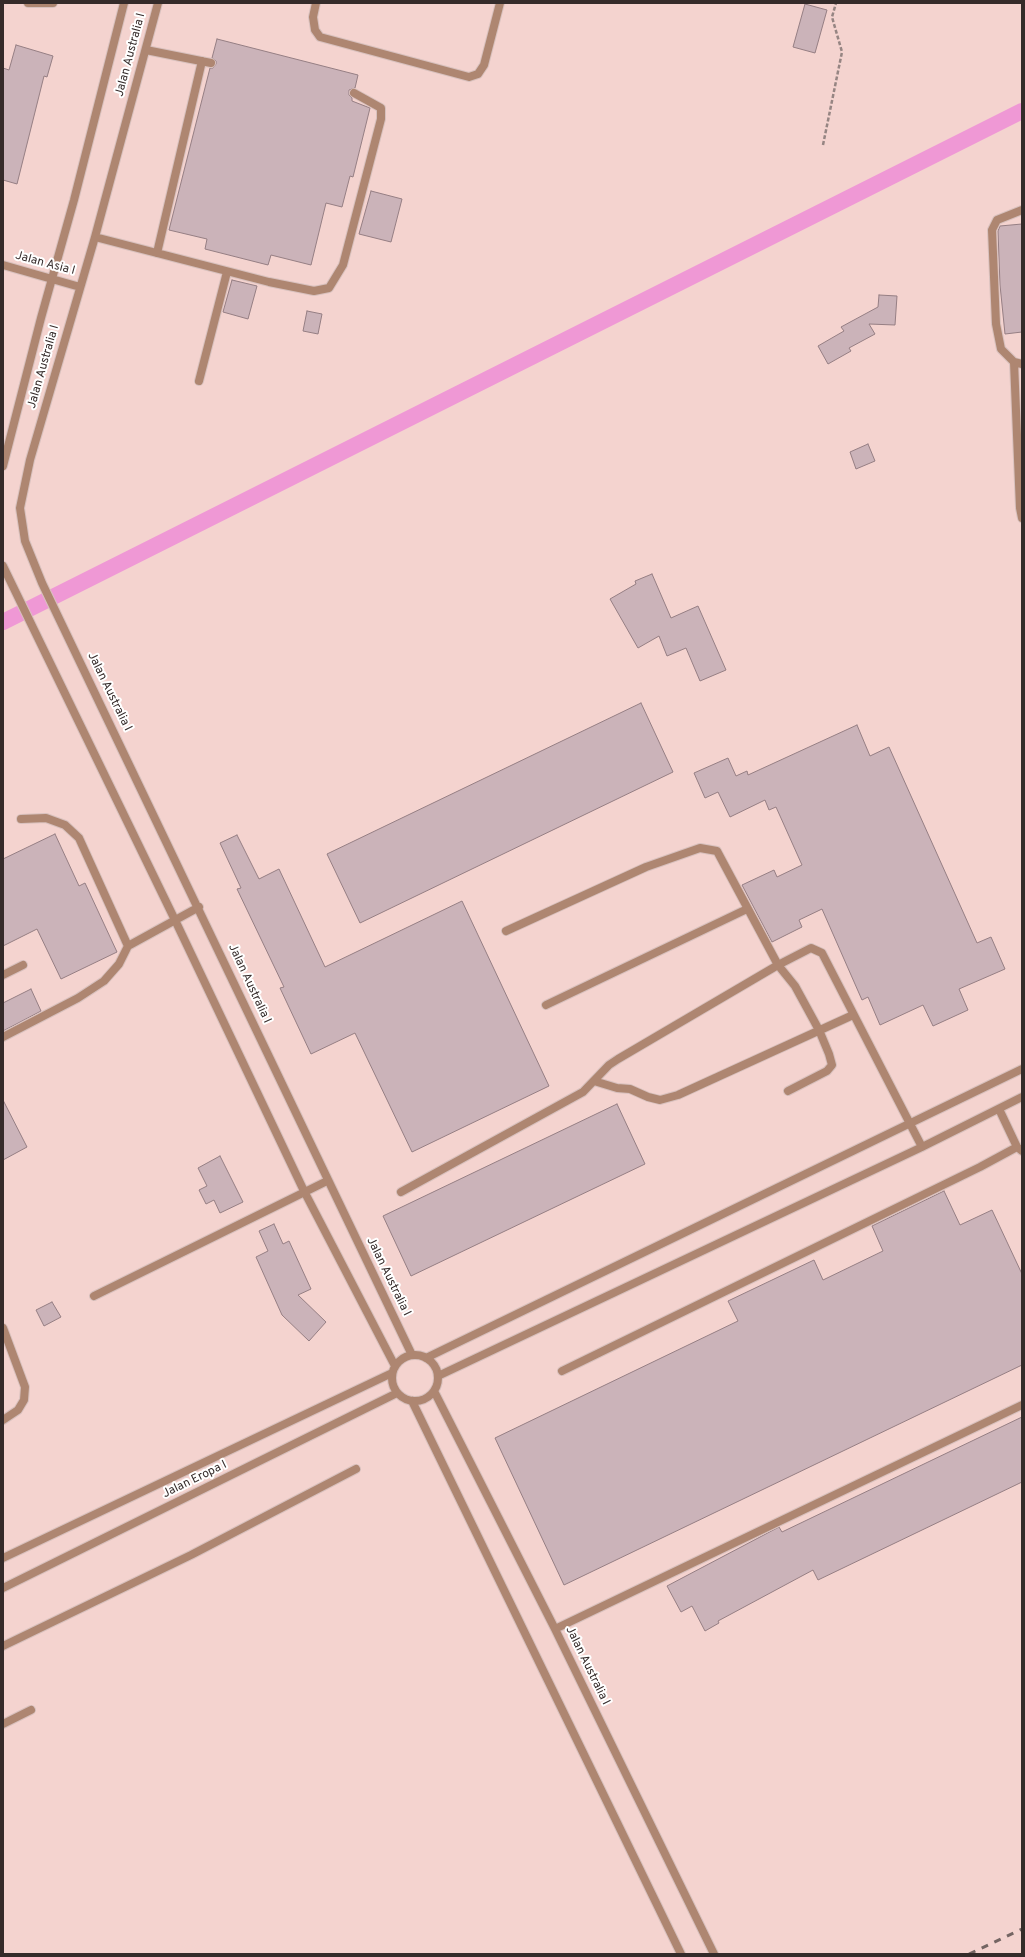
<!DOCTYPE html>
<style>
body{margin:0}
#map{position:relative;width:1025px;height:1957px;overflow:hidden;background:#fce2df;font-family:Overpass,sans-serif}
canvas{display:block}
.frame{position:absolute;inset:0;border:4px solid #352b2a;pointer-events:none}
</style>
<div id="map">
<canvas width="1025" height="1957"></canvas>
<div class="frame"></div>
</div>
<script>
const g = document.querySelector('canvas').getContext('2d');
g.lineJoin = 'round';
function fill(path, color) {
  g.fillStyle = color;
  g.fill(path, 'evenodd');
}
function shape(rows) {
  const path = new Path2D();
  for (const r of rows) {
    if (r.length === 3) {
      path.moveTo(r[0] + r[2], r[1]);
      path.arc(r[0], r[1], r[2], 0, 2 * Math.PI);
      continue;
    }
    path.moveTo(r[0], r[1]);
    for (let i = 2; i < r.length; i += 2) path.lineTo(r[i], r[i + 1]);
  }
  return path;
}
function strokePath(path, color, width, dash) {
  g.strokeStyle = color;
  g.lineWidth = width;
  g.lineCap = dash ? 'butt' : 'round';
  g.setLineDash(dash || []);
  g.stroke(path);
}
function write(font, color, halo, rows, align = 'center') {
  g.font = font + ' Overpass,sans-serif';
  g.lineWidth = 4;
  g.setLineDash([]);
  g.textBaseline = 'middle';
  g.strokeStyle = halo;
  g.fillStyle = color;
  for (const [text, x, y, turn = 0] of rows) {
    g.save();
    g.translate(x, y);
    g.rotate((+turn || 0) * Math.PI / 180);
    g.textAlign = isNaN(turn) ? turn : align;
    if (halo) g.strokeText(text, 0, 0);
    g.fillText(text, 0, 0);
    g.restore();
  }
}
fill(shape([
 [3,3,1022,3,1022,1954,3,1954]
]), '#f4d3cf');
strokePath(shape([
 [3,622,1022,111]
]), '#ef98d5', 16);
const building = shape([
 [805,4,827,10,815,53,793,47,805,4],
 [217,39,358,75,355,88,349,90,349,95,352,98,352,101,370,108,353,177,350,176,342,207,326,203,311,265,271,255,268,265,205,249,207,239,169,230,210,68,213,68,216,64,216,61,212,58,217,39],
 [16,45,53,56,47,77,44,76,17,184,3,180,3,68,9,70,16,45],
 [371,191,402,199,391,242,359,234,371,191],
 [1022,224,1022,332,1005,334,1000,285,998,231,1000,226,1022,224],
 [232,280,257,286,248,319,223,312,232,280],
 [879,295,897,296,895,325,869,324,875,334,849,348,851,351,828,364,818,346,844,331,841,327,878,307,879,295],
 [307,311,322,314,318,334,303,331,307,311],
 [868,444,875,461,856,469,850,452,868,444],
 [652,574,671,618,698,606,726,670,700,681,686,648,667,656,659,636,638,648,610,599,636,584,635,581,652,574],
 [641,703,673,772,360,923,327,854,641,703],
 [857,725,870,756,889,747,977,943,991,937,1005,969,959,989,968,1010,933,1026,923,1005,880,1025,868,997,862,1000,822,909,799,920,802,927,772,942,742,885,774,870,777,877,802,865,776,807,769,810,765,800,730,817,718,792,705,798,694,773,728,758,736,776,747,771,748,775,857,725],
 [55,834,79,886,85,883,117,952,61,979,37,929,3,946,3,859,55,834],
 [237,835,259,879,279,869,325,967,462,901,549,1086,412,1152,355,1033,311,1054,280,988,284,987,237,889,241,888,220,843,237,835],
 [31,989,41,1011,3,1031,3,1003,31,989],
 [3,1100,27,1147,3,1160,3,1100],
 [617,1104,645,1164,411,1276,383,1216,617,1104],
 [220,1156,243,1202,220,1213,214,1200,206,1204,199,1190,207,1186,198,1168,220,1156],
 [944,1191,960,1225,992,1210,1022,1274,1022,1365,564,1585,495,1438,738,1321,728,1301,814,1260,823,1280,883,1251,872,1226,944,1191],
 [274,1224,283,1244,289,1241,311,1289,298,1295,326,1322,309,1341,282,1315,256,1257,268,1251,259,1231,274,1224],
 [52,1302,61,1317,44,1326,36,1310,52,1302],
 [1022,1417,1022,1482,818,1580,813,1570,718,1621,719,1623,705,1631,692,1606,681,1612,667,1586,779,1527,782,1532,1022,1417]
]);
fill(building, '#cbb3b9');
strokePath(building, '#967f84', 1);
const lane = shape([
 [28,3,53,3],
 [158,3,95,237,30,460,20,508,25,541,42,583,412,1355],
 [316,3,313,17,315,30,320,37,469,77,478,74,484,65,500,3],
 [146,50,211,63],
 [1022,210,997,220,992,230,996,324,1001,349,1014,362,1022,364],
 [95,237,269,282,314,291,329,288,343,265,381,119,381,108,354,93],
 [157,253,202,61],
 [3,265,80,287],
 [1014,362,1020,508,1022,518],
 [199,381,227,272],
 [3,466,41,318,74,200,124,3],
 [3,566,175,920,304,1191,395,1366],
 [21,819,46,818,65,825,79,838,128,946],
 [506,931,646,867,700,848,717,851,778,965,795,986,819,1030,829,1054,832,1065,827,1071,788,1091],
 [3,975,23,965],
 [546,1005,747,909],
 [3,1037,78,998,104,981,119,964,128,946,199,907],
 [594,1081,617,1088,630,1089,648,1097,660,1100,678,1095,853,1015],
 [999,1109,1017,1147,1022,1151],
 [401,1192,583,1092,609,1065,618,1059,778,965,811,948,822,953,922,1147],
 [94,1296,327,1181],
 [3,1328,25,1387,24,1400,18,1410,3,1420],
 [415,1378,23],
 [426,1358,1022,1069],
 [562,1371,980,1167,1017,1147],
 [438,1376,922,1147,1022,1097],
 [434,1391,555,1629,714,1954],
 [412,1401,681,1954],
 [3,1558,392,1373],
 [3,1588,397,1393],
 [555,1629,1022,1405],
 [3,1646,191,1555,356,1469],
 [3,1724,31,1710]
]);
strokePath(lane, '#d8c1be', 10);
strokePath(shape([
 [823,145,842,52,832,17,836,3]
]), '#968583', 2.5, [4, 2]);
strokePath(lane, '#ae8671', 8);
strokePath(shape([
 [969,1954,1022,1929]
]), '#746563', 3, [7, 7]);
write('12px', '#352b2a', '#fff', [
 ["Jalan Australia I",131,55,-75],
 ["Jalan Asia I",45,264,15],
 ["Jalan Australia I",44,367,-74],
 ["Jalan Australia I",109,692,64],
 ["Jalan Australia I",249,984,65],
 ["Jalan Australia I",388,1277,64],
 ["Jalan Eropa I",195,1480,-26],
 ["Jalan Australia I",587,1666,64]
]);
</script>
